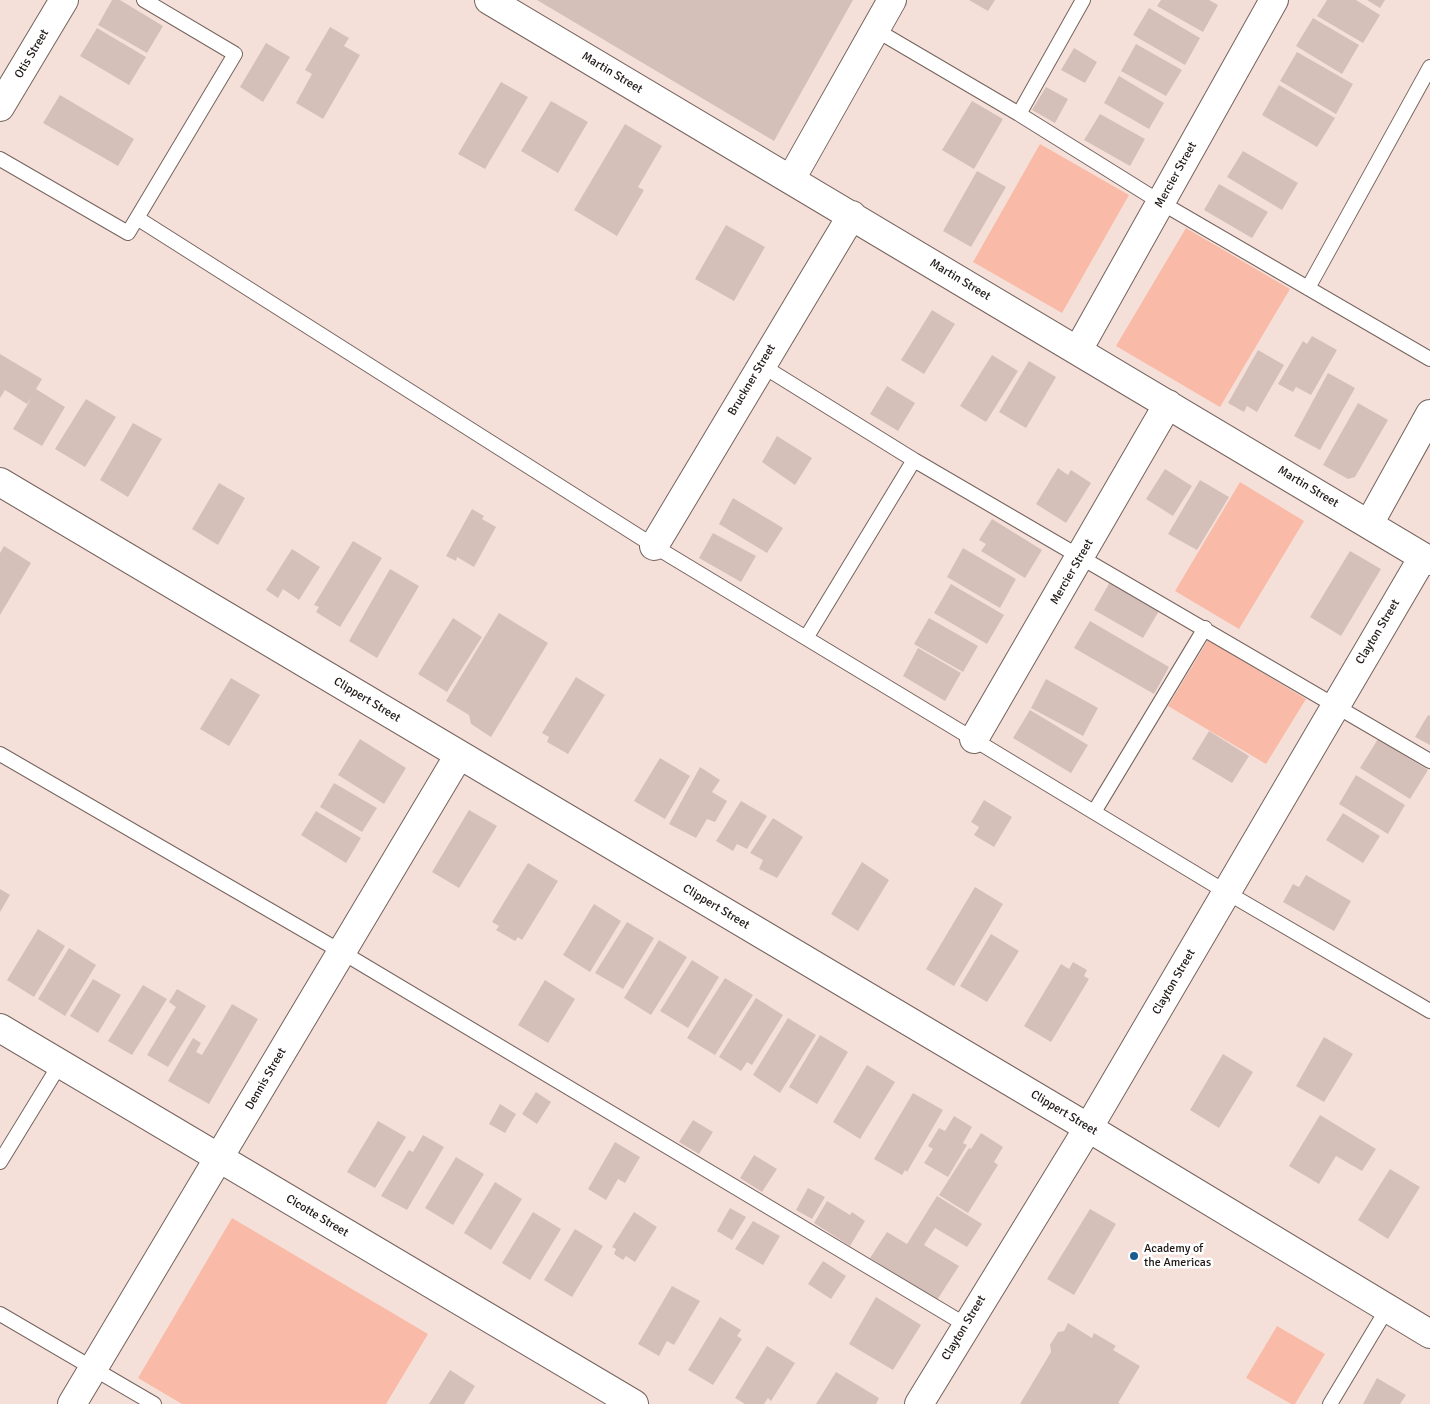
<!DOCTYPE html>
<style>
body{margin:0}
canvas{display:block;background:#f5e0d9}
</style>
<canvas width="1430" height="1404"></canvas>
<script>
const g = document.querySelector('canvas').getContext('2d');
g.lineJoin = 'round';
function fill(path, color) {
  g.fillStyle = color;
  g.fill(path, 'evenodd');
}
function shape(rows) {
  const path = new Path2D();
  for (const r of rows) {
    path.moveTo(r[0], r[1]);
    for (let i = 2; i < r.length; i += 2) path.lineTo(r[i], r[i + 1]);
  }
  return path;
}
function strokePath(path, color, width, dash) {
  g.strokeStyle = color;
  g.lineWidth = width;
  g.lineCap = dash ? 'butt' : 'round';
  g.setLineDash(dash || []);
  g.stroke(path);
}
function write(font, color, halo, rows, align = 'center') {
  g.font = font + ' Signika,sans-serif';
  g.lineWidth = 5;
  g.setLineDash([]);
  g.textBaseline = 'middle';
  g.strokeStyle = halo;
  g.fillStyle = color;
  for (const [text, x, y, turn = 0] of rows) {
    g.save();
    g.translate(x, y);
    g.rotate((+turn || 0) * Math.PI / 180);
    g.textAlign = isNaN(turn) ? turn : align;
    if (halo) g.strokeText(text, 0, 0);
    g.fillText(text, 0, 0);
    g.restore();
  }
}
fill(shape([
 [1040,144,1129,195,1062,313,973,262],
 [1186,228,1290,289,1220,407,1116,346],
 [1240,482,1304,521,1239,629,1175,591],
 [1208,640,1306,699,1266,764,1168,706],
 [232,1218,428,1334,386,1404,182,1404,138,1378],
 [1277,1326,1325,1354,1295,1404,1291,1404,1246,1378]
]), '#f9bba7');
fill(shape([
 [112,0,120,0,163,26,147,53,98,25],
 [537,0,853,0,774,141],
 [969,0,995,0,988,11],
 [1161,0,1209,0,1218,5,1203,32,1157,6],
 [1327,0,1356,0,1380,15,1363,43,1317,16],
 [1367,0,1385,0,1380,8],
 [1149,8,1200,38,1185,65,1133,35],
 [1313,18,1359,45,1342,74,1296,46],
 [330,27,349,38,344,46,360,55,323,119,296,103,312,74,305,70],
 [97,28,146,57,129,85,80,56],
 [266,43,290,57,263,102,240,87],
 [1136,44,1182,70,1166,96,1121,71],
 [1074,48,1097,62,1085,83,1061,70],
 [1297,52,1353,84,1336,114,1280,81],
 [1119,76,1164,103,1149,129,1104,103],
 [501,82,528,97,485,169,458,154],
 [1279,85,1335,118,1317,147,1262,115],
 [1046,87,1068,99,1055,123,1032,110],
 [60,95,134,139,118,166,43,123],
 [551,101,588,122,558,173,521,151],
 [972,101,1003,119,974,169,942,150],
 [1100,114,1145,139,1130,166,1084,140],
 [625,124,662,146,638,187,644,190,617,236,574,210],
 [1243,151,1298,183,1282,210,1227,177],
 [977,171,1006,187,971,247,943,231],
 [1219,184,1268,212,1252,238,1204,210],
 [726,225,765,247,734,301,695,279],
 [932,310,955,324,924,374,901,360],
 [1312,336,1337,350,1311,395,1296,387,1293,392,1278,384,1303,341,1307,344],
 [1258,350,1284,365,1257,412,1247,406,1244,412,1228,403],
 [0,354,42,379,36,389,65,407,42,446,13,429,32,397,27,404,5,390,0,398],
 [992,355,1018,371,986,422,960,406],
 [1029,361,1056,377,1026,428,999,412],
 [1328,373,1355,388,1320,450,1294,436],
 [887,386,915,403,898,431,870,414],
 [86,399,116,417,85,467,55,449],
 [1358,403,1388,420,1355,477,1348,479,1323,465],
 [133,423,162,439,128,497,100,480],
 [777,436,812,458,795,485,762,462],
 [1058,468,1068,475,1071,470,1091,483,1066,523,1036,504],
 [1165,469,1192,486,1173,516,1146,499],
 [1200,480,1229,497,1197,550,1168,534],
 [219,483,245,498,218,545,192,529],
 [733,498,783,528,767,553,719,524],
 [472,509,484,516,482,519,496,527,474,567,457,557,456,561,446,556],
 [992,519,1042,550,1025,578,981,551,986,544,979,540],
 [713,533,756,556,741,582,699,558],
 [353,541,382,558,340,627,316,612,319,607,314,605],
 [4,546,31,563,0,615,0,553],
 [963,548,1016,579,1000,608,947,577],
 [292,549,320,567,299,600,283,589,278,598,266,590],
 [1350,551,1381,569,1341,636,1310,617],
 [390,569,419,586,377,658,349,641],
 [1110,582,1159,611,1143,638,1094,610],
 [951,584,1004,615,987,644,934,613],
 [499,613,548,643,491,737,471,724,469,715,446,701],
 [453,618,482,637,447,692,418,674],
 [929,618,978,646,963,672,914,644],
 [1090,621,1169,667,1154,694,1074,648],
 [918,648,961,673,945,701,903,676],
 [576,677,605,695,568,754,547,742,549,737,542,733],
 [231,678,260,695,229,746,200,729],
 [1046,679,1098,708,1083,736,1031,708],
 [1030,710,1088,745,1071,773,1013,738],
 [1428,715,1430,716,1430,745,1415,737],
 [1209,731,1249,756,1232,783,1192,759],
 [360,739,406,768,384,804,338,775],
 [1378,739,1428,770,1410,799,1360,768],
 [660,758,690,776,665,819,634,801],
 [700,767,720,780,712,792,727,801,715,822,707,819,696,838,669,824],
 [1356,775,1405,805,1388,834,1339,804],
 [334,783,377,808,362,832,320,807],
 [984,800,1012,817,994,847,974,835,979,827,971,822],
 [741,801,767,816,747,849,737,844,733,851,716,841],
 [469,810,497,826,459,888,432,872],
 [316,811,361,838,346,863,301,835],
 [1343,813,1380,836,1363,863,1326,840],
 [773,818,803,837,777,878,759,869,763,860,750,853],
 [862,862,889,880,858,931,831,914],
 [528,863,558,881,522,940,518,937,515,941,496,930,499,926,492,922],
 [1306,875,1351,901,1334,931,1283,902,1293,884,1299,887],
 [975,887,1003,904,954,986,926,969],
 [0,889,10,895,0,912],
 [594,904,621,921,590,972,563,955],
 [627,922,654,938,623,989,595,973],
 [38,929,65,946,34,997,7,980],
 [991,934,1019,951,987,1002,960,986],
 [659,940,687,957,651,1015,624,998],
 [69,948,96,965,65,1016,38,999],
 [692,960,719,977,688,1028,660,1011],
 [1073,962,1087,970,1084,976,1089,979,1051,1042,1024,1026,1061,964,1069,969],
 [725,978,753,995,715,1055,687,1038],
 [93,979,121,995,98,1033,70,1016],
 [545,980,575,999,548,1043,518,1025],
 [143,985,167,999,132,1055,108,1041],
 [177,989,206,1006,168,1067,147,1055,176,1007,169,1002],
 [756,998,783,1015,752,1065,747,1062,741,1071,719,1057],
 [232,1004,258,1019,209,1104,168,1081,193,1038,201,1043,196,1052,202,1055],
 [788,1018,816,1035,780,1093,753,1075],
 [820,1035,848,1052,817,1104,789,1087],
 [1324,1037,1353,1054,1324,1102,1296,1086],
 [1223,1054,1253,1072,1219,1128,1190,1110],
 [867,1065,895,1082,860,1139,833,1122],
 [536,1092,551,1102,537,1124,522,1114],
 [913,1093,943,1110,907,1172,905,1170,902,1175,874,1159],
 [500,1104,516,1114,505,1133,489,1124],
 [1320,1115,1376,1149,1362,1171,1336,1156,1319,1184,1289,1166],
 [954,1116,972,1127,963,1143,967,1145,948,1177,924,1163,933,1149,928,1146,939,1128,945,1131],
 [693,1120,713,1132,699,1154,679,1142],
 [378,1121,406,1137,375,1188,347,1172],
 [981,1133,1003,1147,994,1162,998,1165,968,1213,939,1195,969,1148,971,1149],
 [423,1135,444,1147,407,1210,381,1196,409,1150,413,1152],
 [615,1142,640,1157,625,1183,618,1179,606,1200,588,1189],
 [754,1155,777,1169,762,1192,740,1178],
 [456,1157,484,1174,453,1225,425,1208],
 [1390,1169,1420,1187,1388,1239,1358,1220],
 [495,1182,522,1199,491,1250,464,1233],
 [808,1188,825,1197,812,1219,796,1210],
 [937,1196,982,1224,967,1247,935,1228,924,1245,959,1266,937,1300,870,1258,887,1232,907,1244],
 [827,1201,850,1215,852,1212,865,1221,850,1246,814,1223],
 [730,1208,746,1217,732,1240,717,1231],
 [1090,1209,1116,1224,1074,1295,1047,1279],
 [533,1212,561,1229,530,1280,502,1263],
 [634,1212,657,1227,635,1262,626,1256,623,1260,614,1254,616,1249,612,1247],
 [753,1221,780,1236,763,1265,735,1249],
 [575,1229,603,1246,572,1297,544,1280],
 [823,1261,846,1276,831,1299,808,1284],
 [672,1286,700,1301,674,1345,667,1341,659,1356,638,1344],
 [876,1297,921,1325,893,1370,849,1344],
 [720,1317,741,1330,737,1336,742,1339,713,1385,688,1370],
 [1068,1323,1092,1338,1094,1333,1116,1346,1113,1350,1140,1366,1118,1403,1121,1404,1020,1404,1051,1352,1050,1345,1058,1332,1064,1331],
 [767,1346,795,1363,771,1401,768,1398,764,1404,745,1404,735,1398],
 [450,1370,475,1386,464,1404,429,1404],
 [836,1372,879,1398,876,1404,816,1404],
 [1377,1378,1406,1395,1400,1404,1363,1404]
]), '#d4c0b9');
const service = shape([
 [876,30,1019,114,1160,202,1430,359],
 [1019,114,1083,0],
 [0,159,128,233,235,54,144,0],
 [137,218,654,546,1226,892,1430,1011],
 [1308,288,1430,67],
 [761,365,914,460,1430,761],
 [806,638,914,460],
 [0,754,340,951,966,1325],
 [1094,812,1205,628],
 [0,1162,60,1064],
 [0,1314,154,1404],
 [1330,1404,1387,1309]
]);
const minor = shape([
 [489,0,1430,561],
 [0,107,64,0],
 [791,179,892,0],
 [1078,350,1274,0],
 [0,482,1087,1127,1430,1334],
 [1369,524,1430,414],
 [654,546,852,215],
 [974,739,1168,404],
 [0,1028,634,1404],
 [72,1404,459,755],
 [919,1404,1093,1120,1423,557]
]);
strokePath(service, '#75635d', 16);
strokePath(minor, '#75635d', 30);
strokePath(service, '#fff', 14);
strokePath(minor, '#fff', 28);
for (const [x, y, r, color] of [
 [1134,1256,5,"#1a5b90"]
]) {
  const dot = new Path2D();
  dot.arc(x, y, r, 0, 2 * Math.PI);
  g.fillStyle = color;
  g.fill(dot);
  strokePath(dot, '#fff', 2);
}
write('12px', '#1e1715', '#fff', [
 ["Otis Street",32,54,-59],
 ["Martin Street",612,73,31],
 ["Mercier Street",1176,175,-61],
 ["Martin Street",960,280,31],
 ["Bruckner Street",752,380,-59],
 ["Martin Street",1308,487,31],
 ["Mercier Street",1072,572,-60],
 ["Clayton Street",1378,632,-59],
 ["Clippert Street",367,700,31],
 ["Clippert Street",716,907,31],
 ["Clayton Street",1174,982,-60],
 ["Dennis Street",266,1079,-60],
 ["Clippert Street",1064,1113,31],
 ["Cicotte Street",317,1216,31],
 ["Clayton Street",964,1328,-59]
]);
write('12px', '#1e1715', '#fff', [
 ["Academy of",1144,1249],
 ["the Americas",1144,1263]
], 'left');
</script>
